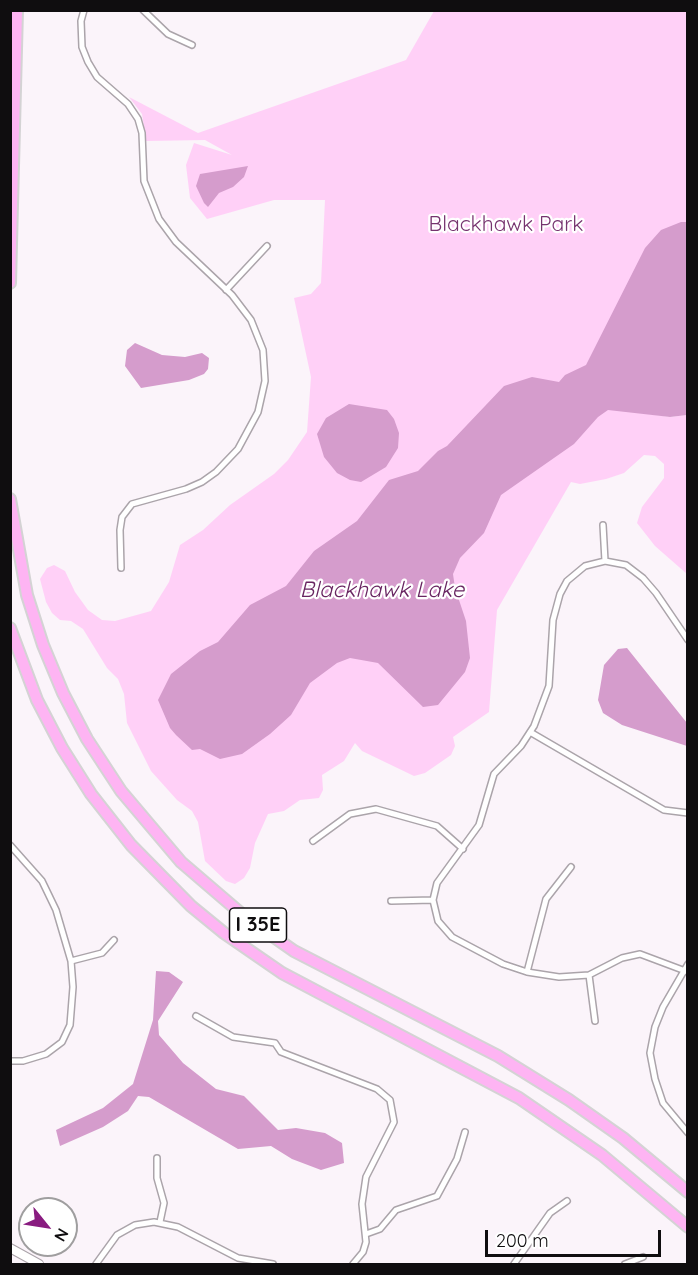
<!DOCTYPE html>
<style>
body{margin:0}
#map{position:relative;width:698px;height:1275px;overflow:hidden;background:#fbf4fa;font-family:Quicksand,sans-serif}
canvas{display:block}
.frame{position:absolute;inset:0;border:12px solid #0f0d0f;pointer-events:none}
.north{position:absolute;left:18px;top:1197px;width:60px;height:60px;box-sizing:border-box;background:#fff;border:2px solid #9f9e9f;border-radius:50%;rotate:120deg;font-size:16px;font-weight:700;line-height:24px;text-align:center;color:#0f0d0f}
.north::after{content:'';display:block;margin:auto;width:21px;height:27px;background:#891c80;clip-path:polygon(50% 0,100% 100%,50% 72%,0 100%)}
.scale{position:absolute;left:485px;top:1230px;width:176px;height:27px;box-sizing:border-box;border:3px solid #0f0d0f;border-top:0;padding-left:8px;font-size:18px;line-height:21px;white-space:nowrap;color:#0f0d0f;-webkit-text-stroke:4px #fff;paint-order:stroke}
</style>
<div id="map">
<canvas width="698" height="1275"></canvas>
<div class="frame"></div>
<div class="north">N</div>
<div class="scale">200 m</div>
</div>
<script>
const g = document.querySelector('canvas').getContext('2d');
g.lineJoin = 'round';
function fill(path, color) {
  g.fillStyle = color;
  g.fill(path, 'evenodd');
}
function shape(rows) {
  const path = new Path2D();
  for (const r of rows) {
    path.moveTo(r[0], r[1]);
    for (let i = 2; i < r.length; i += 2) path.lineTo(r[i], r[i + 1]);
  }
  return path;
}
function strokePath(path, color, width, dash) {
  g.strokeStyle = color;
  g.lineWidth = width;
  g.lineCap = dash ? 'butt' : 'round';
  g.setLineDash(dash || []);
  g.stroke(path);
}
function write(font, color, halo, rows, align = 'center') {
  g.font = font + ' Quicksand,sans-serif';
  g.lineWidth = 4.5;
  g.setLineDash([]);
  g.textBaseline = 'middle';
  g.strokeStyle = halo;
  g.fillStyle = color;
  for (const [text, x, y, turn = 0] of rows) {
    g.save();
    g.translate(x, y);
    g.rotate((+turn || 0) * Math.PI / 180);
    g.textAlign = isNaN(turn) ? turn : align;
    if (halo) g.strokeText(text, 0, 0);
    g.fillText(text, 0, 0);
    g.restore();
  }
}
fill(shape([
 [434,11,687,11,687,280,614,409,670,417,687,415,687,574,655,546,637,523,642,507,664,478,664,464,655,456,644,455,624,473,606,479,580,484,571,482,497,610,489,712,453,737,455,746,451,755,425,773,414,776,362,751,355,743,344,761,322,775,323,790,319,798,300,800,284,811,268,814,255,843,250,868,244,878,235,884,226,881,205,861,198,822,192,811,177,800,151,771,127,723,124,694,118,679,107,668,83,629,71,621,60,620,52,613,46,602,40,579,47,568,54,565,65,571,75,592,88,610,102,620,115,621,151,611,169,582,180,545,203,530,230,505,274,474,288,460,307,432,311,377,294,298,311,294,321,283,325,200,274,200,207,219,190,198,186,165,194,143,232,155,205,140,146,141,142,114,129,97,198,133,406,60]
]), '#ffd0f7');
fill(shape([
 [248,166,244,177,233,187,219,193,208,207,204,203,196,186,200,174],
 [681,222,688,222,687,415,670,417,608,410,598,417,574,444,501,495,484,533,460,558,453,574,455,588,466,621,470,658,465,672,438,705,423,707,378,663,350,658,337,663,310,683,291,715,270,734,242,754,220,759,200,749,192,750,176,735,170,728,158,700,171,674,200,651,218,642,250,605,286,586,314,551,357,521,389,480,418,471,438,451,447,446,504,386,532,377,559,382,565,375,586,365,645,248,661,230],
 [135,343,162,355,185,357,202,353,209,358,208,369,204,374,189,380,141,388,125,366,127,350],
 [349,404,387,410,394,419,399,433,398,448,386,467,361,482,350,480,337,473,324,457,317,434,326,418],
 [627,648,687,723,687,746,622,725,603,713,598,700,604,665,618,649],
 [156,971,169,972,183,982,158,1021,159,1035,183,1063,216,1089,244,1096,278,1130,296,1128,325,1133,342,1143,344,1163,321,1170,292,1159,271,1146,238,1149,149,1097,138,1096,128,1111,103,1127,60,1146,56,1130,103,1108,133,1084,153,1020]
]), '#d59ccc');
const minor = shape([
 [84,10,81,21,82,47,88,62,97,77,128,104,138,119,142,133,144,181,159,219,176,242,232,295,251,320,263,350,265,381,258,412,238,449,216,472,202,482,186,489,132,504,122,517,120,530,121,568],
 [143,10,168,34,192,45],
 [226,290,267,246],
 [603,525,605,561],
 [688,640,656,593,643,578,626,565,605,561,585,566,567,581,560,594,553,620,549,686,534,726,521,746,494,774,479,825,437,883,433,900,438,921,452,937,503,964,527,972,559,977,589,975,622,958,640,954,688,972],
 [530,732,664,810,688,813],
 [313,841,350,814,376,809,437,826,463,849],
 [10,845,42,881,56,910,71,961,73,987,70,1025,62,1042,46,1054,23,1061,10,1061],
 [391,901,433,900],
 [71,961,102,953,114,940],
 [688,964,663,1007,655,1027,650,1053,655,1079,663,1103,688,1133],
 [527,972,546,899,571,867],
 [589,975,595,1021],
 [196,1016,233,1037,275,1043,281,1052,377,1089,390,1100,394,1122,366,1177,362,1204,366,1242,363,1252,353,1264],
 [157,1158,157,1178,164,1203,160,1222],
 [366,1234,380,1229,396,1210,437,1196,457,1159,465,1132],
 [96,1264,117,1235,135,1225,154,1222,178,1227,238,1258,273,1264],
 [514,1264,550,1213,567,1201],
 [625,1264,643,1257]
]);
const secondary = shape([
 [10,1248,39,1264]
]);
const motorway = shape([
 [10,283,17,10],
 [10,499,27,595,43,645,63,693,87,739,121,791,181,862,244,916,294,951,498,1056,569,1100,623,1138,688,1192],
 [10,628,37,700,62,748,91,794,131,845,191,906,224,933,282,973,519,1098,602,1155,688,1227]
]);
strokePath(minor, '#aba4aa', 8);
strokePath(secondary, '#aba4aa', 10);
strokePath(motorway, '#d4d3d4', 14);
strokePath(minor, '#fff', 5);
strokePath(secondary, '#fff', 8);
strokePath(motorway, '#feb4f3', 10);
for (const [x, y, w] of [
 [258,925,57]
]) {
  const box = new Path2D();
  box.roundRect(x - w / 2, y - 17, w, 34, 4.5);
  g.fillStyle = '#fff';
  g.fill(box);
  strokePath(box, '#0f0d0f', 1.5);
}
write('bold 20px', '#0f0d0f', null, [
 ["I 35E",258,925]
]);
write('21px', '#76336f', '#fff', [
 ["Blackhawk Park",506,225]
]);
write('italic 22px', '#682561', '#fff', [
 ["Blackhawk Lake",382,590]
]);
</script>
